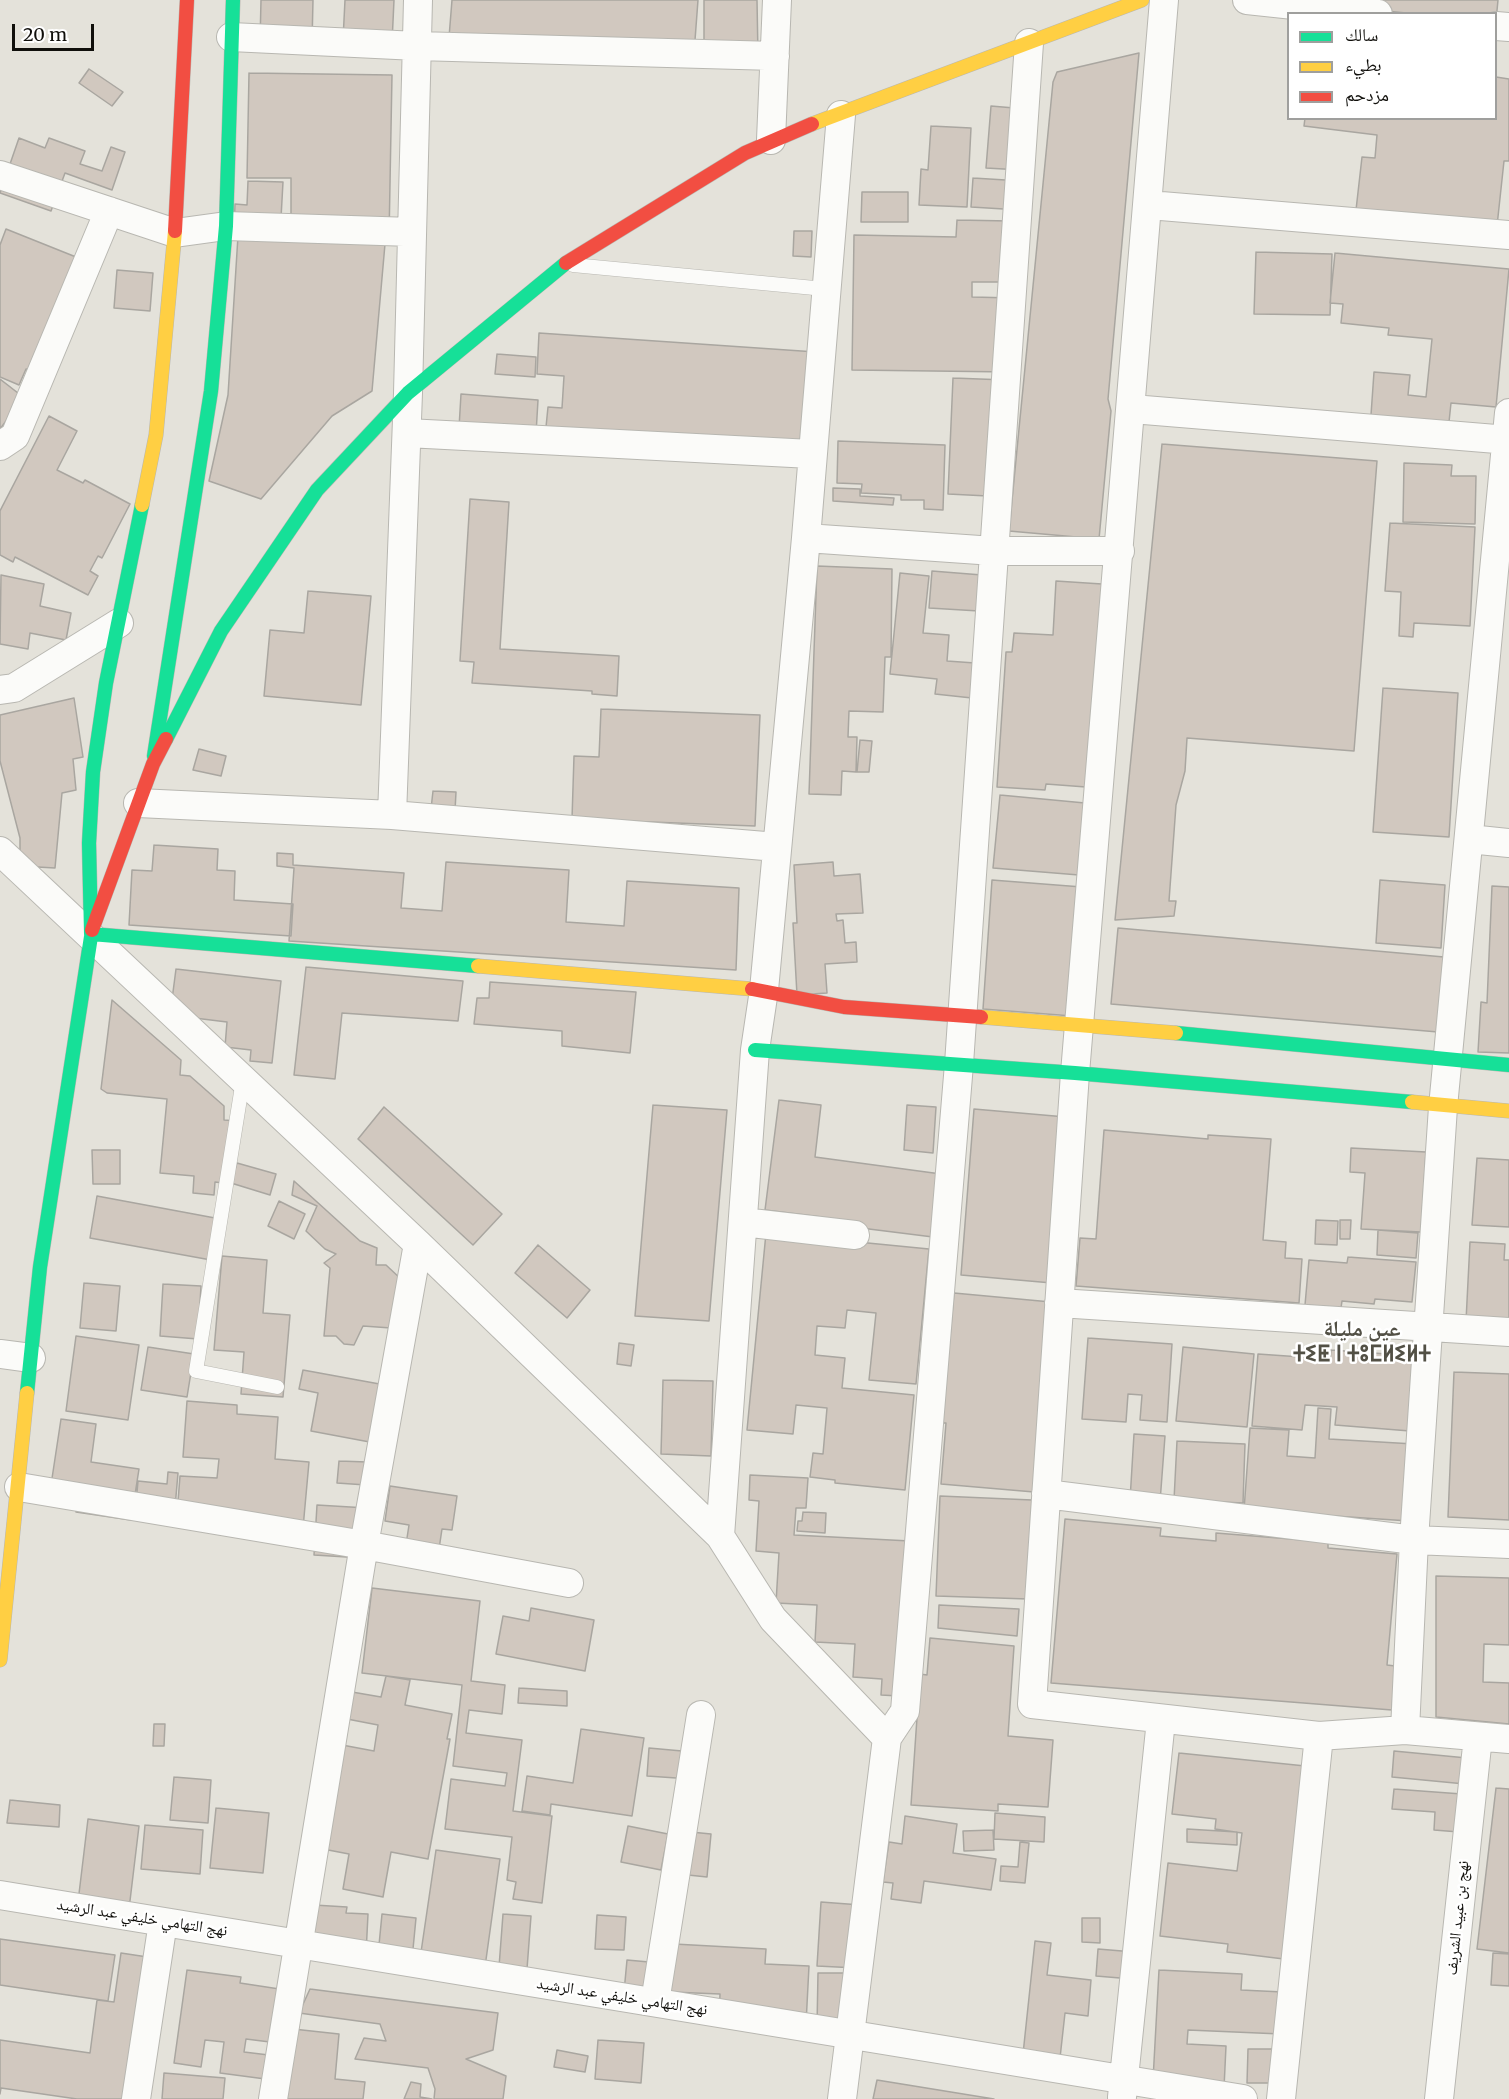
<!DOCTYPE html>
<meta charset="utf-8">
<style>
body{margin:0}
#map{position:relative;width:1509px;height:2099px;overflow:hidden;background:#e4e2da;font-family:Merriweather,"Noto Naskh Arabic",serif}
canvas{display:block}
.legend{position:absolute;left:1287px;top:12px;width:210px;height:108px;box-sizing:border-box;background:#fff;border:2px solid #9f9f9d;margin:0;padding:8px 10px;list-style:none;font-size:18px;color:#100f0b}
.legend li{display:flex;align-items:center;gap:12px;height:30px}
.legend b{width:30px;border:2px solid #9f9f9d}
.scale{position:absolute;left:12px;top:24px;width:82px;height:27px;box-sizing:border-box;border:3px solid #100f0b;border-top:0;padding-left:8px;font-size:18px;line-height:21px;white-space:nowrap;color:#100f0b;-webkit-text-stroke:4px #fff;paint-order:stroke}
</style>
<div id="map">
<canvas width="1509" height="2099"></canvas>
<ul class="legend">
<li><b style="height:8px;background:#16e098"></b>سالك</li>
<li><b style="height:8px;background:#ffcf43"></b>بطيء</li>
<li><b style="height:8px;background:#f24e42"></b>مزدحم</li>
</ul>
<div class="scale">20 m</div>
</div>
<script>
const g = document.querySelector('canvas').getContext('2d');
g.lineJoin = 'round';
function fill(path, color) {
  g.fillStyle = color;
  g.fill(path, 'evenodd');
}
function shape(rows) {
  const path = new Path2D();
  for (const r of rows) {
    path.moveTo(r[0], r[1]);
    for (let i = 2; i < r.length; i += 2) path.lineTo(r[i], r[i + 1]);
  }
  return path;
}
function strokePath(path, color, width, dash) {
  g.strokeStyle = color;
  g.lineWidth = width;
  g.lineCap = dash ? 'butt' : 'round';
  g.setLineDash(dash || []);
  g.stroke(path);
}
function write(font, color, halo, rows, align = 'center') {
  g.font = font + ' Merriweather,"Noto Naskh Arabic","Noto Sans Tifinagh",serif';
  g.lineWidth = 5;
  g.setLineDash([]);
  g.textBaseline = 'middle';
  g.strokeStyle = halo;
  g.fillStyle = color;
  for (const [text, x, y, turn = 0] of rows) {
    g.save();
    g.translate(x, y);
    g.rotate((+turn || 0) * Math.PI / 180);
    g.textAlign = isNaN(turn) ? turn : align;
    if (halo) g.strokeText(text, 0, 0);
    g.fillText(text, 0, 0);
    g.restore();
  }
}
const building = shape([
 [261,0,313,0,312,43,260,43,261,0],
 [345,0,394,0,392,43,343,40,345,0],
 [452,0,698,0,693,67,448,50,452,0],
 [704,0,757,0,758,56,704,56,704,0],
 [1346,0,1498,0,1496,21,1496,14,1416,14,1346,7,1346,0],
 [1139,53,1108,399,1111,411,1099,539,1009,531,1053,82,1057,72,1139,53],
 [89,69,123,92,112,106,79,83,89,69],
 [249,73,392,75,389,238,291,226,291,178,247,178,249,73],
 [1496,77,1509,79,1509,161,1504,161,1497,226,1356,210,1362,157,1375,158,1377,135,1304,126,1305,118,1496,118,1496,77],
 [991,106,1026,109,1021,170,986,168,991,106],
 [931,126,971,128,967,207,919,205,921,169,928,170,931,126],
 [19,138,45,148,49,138,85,151,80,164,102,171,111,147,125,152,112,190,65,173,51,211,0,193,19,138],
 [973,178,1022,181,1020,210,971,207,973,178],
 [248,181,283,182,280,236,234,234,235,204,247,205,248,181],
 [862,192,908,192,908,222,861,222,862,192],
 [957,220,1009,221,1008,282,972,282,972,297,1013,298,1012,372,852,370,854,235,956,237,957,220],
 [6,229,81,259,34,372,26,369,19,385,0,377,0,245,6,229],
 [794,231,812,231,811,257,793,256,794,231],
 [238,236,385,244,372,391,332,416,261,499,209,481,228,395,238,236],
 [1256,252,1332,254,1330,315,1254,314,1256,252],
 [1335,253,1509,269,1496,407,1451,403,1449,422,1371,415,1374,372,1410,375,1408,395,1426,397,1432,339,1388,335,1389,328,1341,323,1343,304,1330,303,1335,253],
 [117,270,153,273,150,311,114,308,117,270],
 [539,333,816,352,808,460,546,427,548,407,562,408,564,376,537,374,539,333],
 [497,354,536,357,535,377,495,374,497,354],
 [953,378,1006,380,988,496,948,494,953,378],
 [0,379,27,400,15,409,0,429,0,379],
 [461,394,538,400,536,434,459,428,461,394],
 [49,416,77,431,57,470,83,483,85,480,130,504,102,558,98,556,90,571,98,576,88,595,15,557,13,562,0,555,0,511,49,416],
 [838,441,945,445,943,510,924,509,924,500,901,500,901,495,861,493,862,484,837,483,838,441],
 [1162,444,1377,461,1354,751,1187,738,1185,771,1176,805,1169,901,1176,901,1174,916,1115,920,1162,444],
 [1404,463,1452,465,1451,476,1476,476,1475,524,1403,522,1404,463],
 [833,488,860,489,860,496,894,498,893,505,833,501,833,488],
 [470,499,509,502,500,649,619,656,617,696,592,694,592,691,472,683,474,662,460,661,470,499],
 [1390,523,1475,527,1470,626,1414,623,1413,637,1399,636,1401,592,1385,591,1390,523],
 [817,566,892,569,891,657,885,657,883,712,849,711,848,737,857,737,856,772,842,771,841,795,809,794,817,566],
 [932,571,982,575,979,611,929,608,932,571],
 [900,573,929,576,923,633,949,635,947,661,975,663,972,698,935,694,937,679,890,674,900,573],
 [1,575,44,584,40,606,71,613,66,640,30,633,28,649,0,644,1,575],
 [1056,581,1102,584,1086,787,1046,784,1045,790,997,787,1006,652,1012,652,1014,633,1053,635,1056,581],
 [308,591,371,596,361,705,264,696,270,630,304,633,308,591],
 [1383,688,1458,693,1449,837,1373,832,1383,688],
 [74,698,83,757,73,759,76,790,62,793,55,868,20,866,20,838,0,761,0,715,74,698],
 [601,709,760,715,755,826,572,819,574,756,599,757,601,709],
 [860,740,872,741,869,772,857,772,860,740],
 [199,749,226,756,221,776,193,770,199,749],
 [433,791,456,792,455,811,431,809,433,791],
 [1000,795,1085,803,1079,875,993,868,1000,795],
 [154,845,218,849,217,870,235,871,234,900,293,904,291,936,129,925,132,870,152,871,154,845],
 [277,853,293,854,293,865,404,873,401,908,442,911,446,862,569,870,566,922,624,926,627,881,739,888,736,970,289,941,294,868,277,866,277,853],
 [833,862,834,876,860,874,863,913,836,914,837,921,843,920,845,943,856,942,857,962,825,964,827,993,797,995,793,923,797,923,794,865,833,862],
 [992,880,1082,887,1072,1016,983,1009,992,880],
 [1380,880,1445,885,1441,948,1376,943,1380,880],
 [1492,886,1509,887,1509,1053,1478,1052,1481,1002,1487,1003,1492,886],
 [1118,928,1444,957,1438,1032,1111,1004,1118,928],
 [306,967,463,981,458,1021,342,1013,335,1079,294,1075,306,967],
 [176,969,281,981,272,1063,250,1061,251,1050,225,1047,227,1022,170,1015,176,969],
 [490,982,636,992,630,1053,562,1046,562,1031,474,1024,477,998,489,998,490,982],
 [112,1000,181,1060,180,1075,190,1076,224,1106,224,1120,237,1121,231,1184,215,1182,214,1195,193,1193,194,1176,160,1173,167,1099,107,1093,101,1089,112,1000],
 [779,1100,821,1105,815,1157,941,1174,933,1237,821,1223,821,1217,765,1210,779,1100],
 [653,1105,727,1110,709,1321,635,1316,653,1105],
 [907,1105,936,1107,933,1153,904,1150,907,1105],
 [384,1107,502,1214,473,1245,358,1139,384,1107],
 [974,1109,1066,1117,1052,1283,961,1275,974,1109],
 [1104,1130,1208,1139,1208,1135,1271,1139,1263,1240,1286,1242,1285,1258,1302,1259,1299,1303,1076,1286,1080,1238,1096,1239,1104,1130],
 [1351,1148,1426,1152,1421,1232,1361,1229,1365,1173,1350,1172,1351,1148],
 [92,1150,120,1150,120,1184,93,1184,92,1150],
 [1477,1158,1509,1160,1509,1227,1472,1225,1477,1158],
 [237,1163,276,1174,270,1195,231,1183,237,1163],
 [294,1181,360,1241,377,1248,376,1265,386,1265,402,1280,391,1328,363,1326,354,1345,344,1344,336,1336,324,1336,330,1268,324,1263,336,1254,325,1249,306,1231,317,1206,292,1195,294,1181],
 [97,1196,215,1218,211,1260,90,1238,97,1196],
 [279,1201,305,1214,294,1239,268,1226,279,1201],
 [1316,1220,1338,1221,1337,1245,1315,1244,1316,1220],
 [1340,1220,1351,1220,1350,1239,1340,1239,1340,1220],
 [1378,1230,1418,1233,1416,1258,1377,1255,1378,1230],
 [766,1233,929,1249,916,1384,869,1380,876,1313,847,1310,845,1328,817,1326,815,1355,845,1358,842,1388,914,1395,905,1490,835,1483,835,1480,810,1477,813,1453,823,1454,827,1408,796,1405,793,1434,747,1430,766,1233],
 [1470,1242,1505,1244,1504,1260,1509,1260,1509,1324,1466,1321,1470,1242],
 [538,1245,590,1290,567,1318,515,1273,538,1245],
 [222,1256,267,1260,263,1313,290,1315,283,1397,241,1394,244,1352,214,1350,222,1256],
 [1348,1257,1416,1262,1412,1302,1375,1299,1374,1304,1342,1301,1341,1308,1305,1305,1309,1260,1347,1263,1348,1257],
 [84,1283,120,1286,116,1331,80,1328,84,1283],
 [163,1284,201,1286,198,1339,160,1336,163,1284],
 [954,1293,1051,1302,1034,1492,941,1484,946,1423,942,1423,954,1293],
 [76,1336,139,1345,128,1420,66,1411,76,1336],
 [1088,1338,1172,1344,1167,1422,1140,1420,1142,1395,1128,1394,1126,1422,1082,1419,1088,1338],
 [619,1343,634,1345,631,1366,617,1364,619,1343],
 [148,1347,194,1354,187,1397,141,1390,148,1347],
 [1183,1347,1254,1354,1247,1427,1176,1421,1183,1347],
 [1331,1350,1415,1356,1410,1431,1335,1425,1337,1407,1305,1405,1302,1430,1252,1426,1258,1354,1330,1359,1331,1350],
 [303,1370,385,1385,375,1443,311,1431,318,1393,299,1389,303,1370],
 [1454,1372,1509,1374,1509,1520,1448,1517,1454,1372],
 [663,1380,713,1381,711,1456,661,1454,663,1380],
 [187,1401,237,1405,237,1414,278,1417,275,1459,309,1462,303,1528,176,1527,180,1476,217,1478,219,1459,183,1457,187,1401],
 [1318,1408,1331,1409,1329,1439,1414,1444,1409,1521,1244,1510,1250,1428,1289,1430,1287,1456,1315,1458,1318,1408],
 [61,1419,96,1424,91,1462,139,1469,131,1520,76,1512,79,1489,51,1485,61,1419],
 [1134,1434,1165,1436,1160,1502,1130,1500,1134,1434],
 [1177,1441,1245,1444,1243,1503,1174,1500,1177,1441],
 [339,1461,367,1462,366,1485,337,1483,339,1461],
 [168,1472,178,1473,174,1519,135,1515,138,1481,167,1484,168,1472],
 [750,1475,808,1478,806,1508,796,1508,794,1535,910,1541,899,1696,881,1695,882,1679,853,1677,855,1644,815,1642,817,1605,776,1603,779,1553,756,1551,759,1501,749,1500,750,1475],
 [390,1486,457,1496,452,1530,442,1529,436,1569,403,1564,409,1525,385,1521,390,1486],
 [940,1496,1032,1500,1028,1599,936,1596,940,1496],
 [317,1505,367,1508,363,1558,314,1555,317,1505],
 [803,1512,826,1513,825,1533,797,1531,798,1521,802,1521,803,1512],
 [1065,1519,1161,1528,1160,1536,1216,1541,1216,1533,1328,1542,1328,1548,1397,1554,1387,1665,1395,1666,1392,1710,1051,1683,1065,1519],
 [1436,1576,1509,1578,1509,1645,1484,1644,1483,1682,1509,1683,1509,1724,1436,1717,1436,1576],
 [372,1588,480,1601,471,1681,505,1685,502,1714,469,1710,466,1733,522,1740,513,1811,552,1816,542,1903,513,1899,516,1882,507,1880,512,1837,445,1829,451,1779,505,1786,507,1773,453,1766,462,1685,362,1673,372,1588],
 [939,1605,1019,1609,1017,1636,938,1628,939,1605],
 [531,1608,594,1620,585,1671,496,1654,503,1616,529,1621,531,1608],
 [930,1638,1014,1646,1008,1736,1053,1740,1048,1807,998,1804,998,1811,911,1805,920,1674,927,1675,930,1638],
 [386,1676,410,1680,405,1705,452,1714,447,1739,450,1739,428,1859,391,1852,383,1897,343,1889,349,1854,323,1849,342,1745,374,1751,378,1725,347,1719,352,1692,381,1697,386,1676],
 [519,1688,567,1691,567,1706,518,1703,519,1688],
 [154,1724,165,1724,164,1746,153,1746,154,1724],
 [581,1729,644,1738,632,1816,551,1804,550,1815,522,1811,527,1776,573,1783,581,1729],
 [649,1748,693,1752,691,1779,647,1776,649,1748],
 [1394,1751,1467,1758,1465,1784,1392,1777,1394,1751],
 [1179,1753,1315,1767,1292,1960,1227,1952,1228,1944,1160,1936,1168,1863,1237,1871,1242,1833,1215,1829,1216,1819,1172,1814,1179,1753],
 [174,1777,211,1780,208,1823,170,1820,174,1777],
 [1496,1788,1509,1789,1509,1953,1477,1949,1496,1788],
 [1394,1789,1462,1794,1459,1832,1434,1830,1435,1812,1392,1809,1394,1789],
 [10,1800,60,1805,59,1827,7,1823,10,1800],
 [216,1808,269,1813,263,1873,210,1868,216,1808],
 [995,1813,1045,1817,1044,1842,994,1839,995,1813],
 [905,1816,957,1824,953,1853,996,1859,991,1890,924,1881,921,1903,891,1899,893,1883,883,1882,889,1842,902,1844,905,1816],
 [88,1819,139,1826,129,1909,78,1902,88,1819],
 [145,1825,203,1830,200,1874,141,1869,145,1825],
 [628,1826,668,1834,661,1870,621,1862,628,1826],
 [1187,1829,1237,1832,1237,1845,1187,1842,1187,1829],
 [993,1830,994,1850,964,1851,963,1831,993,1830],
 [691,1832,711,1834,707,1877,688,1875,691,1832],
 [1020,1842,1029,1843,1025,1883,1000,1881,1001,1866,1018,1867,1020,1842],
 [436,1850,500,1859,484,1974,420,1959,436,1850],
 [821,1902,861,1905,857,1968,817,1966,821,1902],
 [314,1905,347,1907,346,1913,368,1914,366,1954,312,1936,314,1905],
 [382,1914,416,1918,413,1949,379,1945,382,1914],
 [503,1914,531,1916,527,1969,499,1967,503,1914],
 [597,1915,626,1917,624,1950,595,1949,597,1915],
 [1082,1918,1100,1918,1100,1943,1082,1942,1082,1918],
 [0,1939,115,1955,108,2001,0,1985,0,1939],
 [1035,1941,1051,1943,1047,1975,1091,1980,1088,2016,1065,2013,1060,2058,1023,2054,1035,1941],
 [674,1944,766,1949,765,1964,809,1966,806,2024,719,2019,720,1994,671,1992,674,1944],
 [1098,1949,1134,1952,1132,1979,1096,1976,1098,1949],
 [121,1953,154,1958,133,2099,77,2099,1,2088,0,2094,0,2040,90,2053,97,2000,114,2002,121,1953],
 [1493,1953,1509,1954,1509,1986,1491,1985,1493,1953],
 [627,1960,660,1963,657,1995,624,1992,627,1960],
 [187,1970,241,1977,240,1983,286,1990,278,2043,246,2039,244,2052,277,2056,273,2080,220,2073,224,2042,205,2040,201,2067,174,2063,187,1970],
 [1159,1970,1242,1974,1241,1990,1283,1992,1281,2034,1188,2030,1187,2044,1226,2046,1224,2088,1153,2080,1159,1970],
 [818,1973,846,1973,846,2026,817,2026,818,1973],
 [310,1989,498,2013,493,2050,466,2059,506,2076,503,2099,434,2099,435,2089,428,2068,355,2059,364,2038,386,2041,380,2024,299,2013,310,1989],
 [293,2029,339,2034,335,2079,365,2082,363,2099,286,2099,293,2029],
 [598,2040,644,2043,641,2083,595,2079,598,2040],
 [1248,2049,1275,2049,1275,2083,1247,2083,1248,2049],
 [557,2050,588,2056,585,2072,554,2067,557,2050],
 [164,2073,225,2078,223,2099,162,2099,164,2073],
 [877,2080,994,2099,873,2099,877,2080],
 [411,2082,421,2084,420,2097,432,2099,404,2099,411,2082]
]);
fill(building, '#d1c8bf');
strokePath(building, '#a9a6a0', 1.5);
const lane = shape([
 [573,265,825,289],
 [243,1080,196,1371,277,1387]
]);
const street = shape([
 [1164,0,1075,1073,1032,1704,1319,1736,1405,1730,1509,1739],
 [1247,0,1378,14],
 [1496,26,1509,27],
 [231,37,417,46,775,56],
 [771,140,777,0],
 [0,175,175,233,226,226,412,232],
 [1149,205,1509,235],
 [1132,409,1509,440],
 [407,433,811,454],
 [0,446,15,436,109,211],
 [806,538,994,551,1120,551],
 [0,690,14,688,119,623],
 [138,803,392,815,777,847],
 [392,815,408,393,418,0],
 [1469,839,1509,843],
 [0,851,418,1244,720,1536,773,1619,887,1738],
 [743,1222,855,1235],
 [1059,1303,1509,1332],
 [0,1354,31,1358],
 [19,1487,364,1545,569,1583],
 [1046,1494,1414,1540,1509,1544],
 [720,1536,755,1050,764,990,806,538,841,115],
 [1405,1730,1414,1540,1443,1107,1509,413],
 [0,1895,1243,2099],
 [655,2002,701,1715],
 [1122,2097,1161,1720],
 [136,2099,163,1922],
 [273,2099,364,1545,418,1244],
 [842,2099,887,1738,905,1711,959,1064,1029,43],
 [1281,2099,1319,1736],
 [1439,2099,1478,1737]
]);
const fast = shape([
 [142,505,106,683,93,772,89,843,91,934,478,966],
 [166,739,221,631,317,490,408,393,566,263],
 [154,756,211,391,226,226,233,0],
 [1176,1033,1509,1065],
 [755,1050,1075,1073,1412,1102],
 [27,1393,40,1267,92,930]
]);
const slow = shape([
 [812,124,1142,0],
 [142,505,156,435,175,231],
 [478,966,752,989],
 [981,1017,1176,1033],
 [1412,1102,1509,1111],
 [0,1660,27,1393]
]);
const jam = shape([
 [175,231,187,0],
 [566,263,745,153,812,124],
 [92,930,153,764,166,739],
 [752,989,844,1007,981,1017]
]);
strokePath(lane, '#b8b7b1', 15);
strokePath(street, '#b8b7b1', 30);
strokePath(fast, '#b8b7b1', 15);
strokePath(slow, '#b8b7b1', 15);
strokePath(jam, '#b8b7b1', 15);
strokePath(lane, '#fbfbf9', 14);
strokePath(street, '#fbfbf9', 28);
strokePath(fast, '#16e098', 14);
strokePath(slow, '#ffcf43', 14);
strokePath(jam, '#f24e42', 14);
write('16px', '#100f0b', '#fff', [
 ["نهج التهامي خليفي عبد الرشيد",142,1918,9],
 ["نهج بن عبيد الشريف",1458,1918,-84],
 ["نهج التهامي خليفي عبد الرشيد",622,1997,9]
]);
write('bold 22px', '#525045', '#fff', [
 ["عين مليلة",1362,1330],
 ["ⵜⵉⵟ ⵏ ⵜⵓⵎⵍⵉⵍⵜ",1362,1355]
]);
</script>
